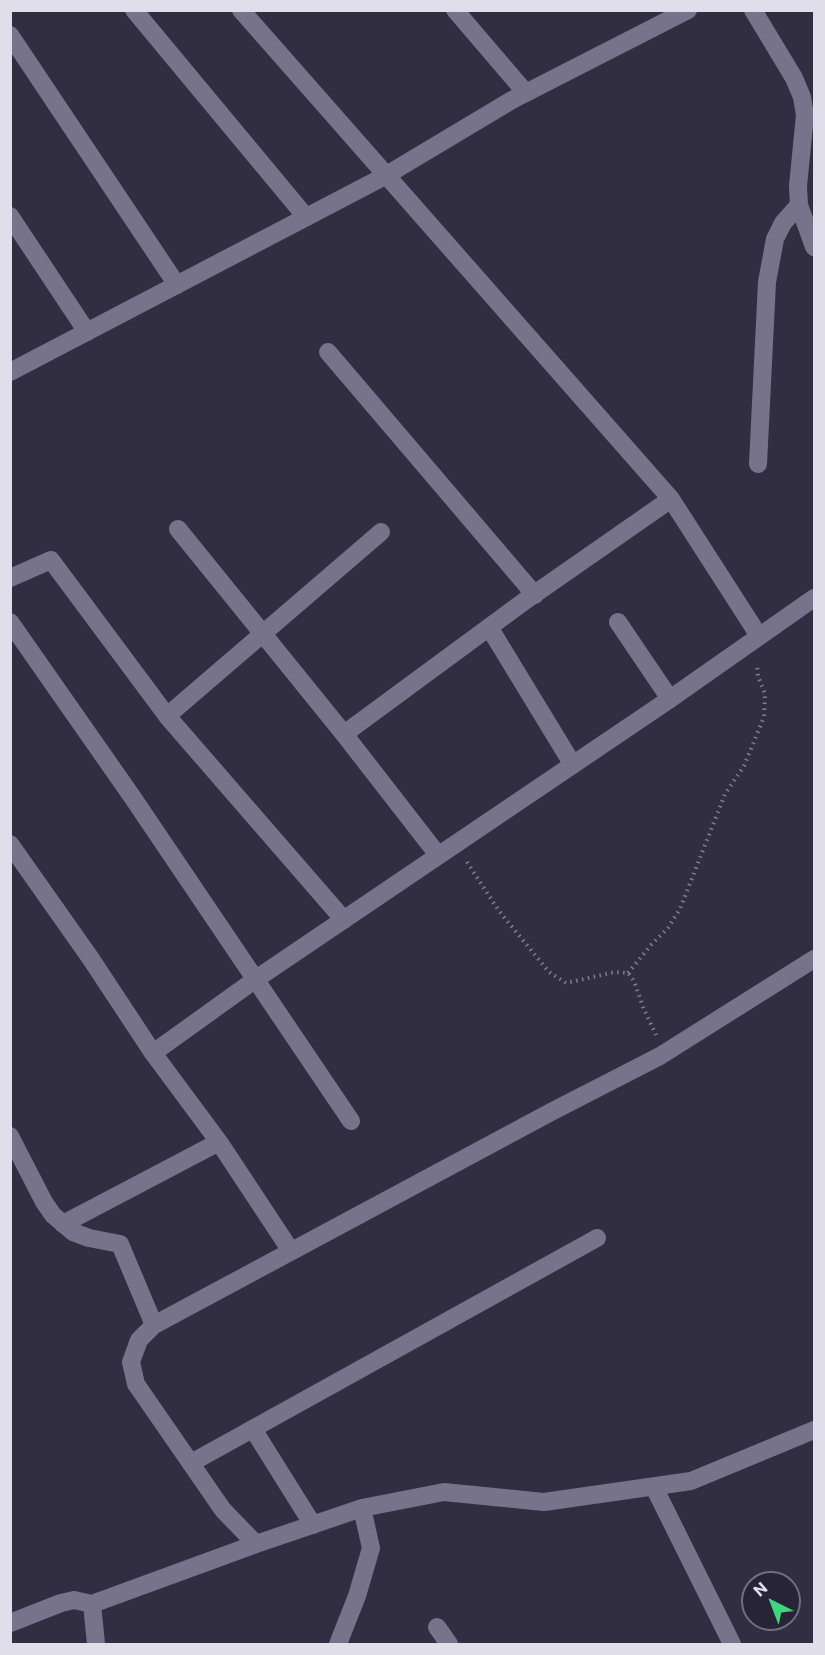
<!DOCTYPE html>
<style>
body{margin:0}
#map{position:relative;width:825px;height:1655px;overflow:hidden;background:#322e41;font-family:Commissioner,sans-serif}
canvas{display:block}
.frame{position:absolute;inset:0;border:12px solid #e0deeb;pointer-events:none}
.north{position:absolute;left:741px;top:1571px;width:60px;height:60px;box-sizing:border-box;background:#282437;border:2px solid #726e7f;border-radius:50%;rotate:318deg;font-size:16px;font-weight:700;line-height:24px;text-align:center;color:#e0deeb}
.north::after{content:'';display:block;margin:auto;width:21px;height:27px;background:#3fd77d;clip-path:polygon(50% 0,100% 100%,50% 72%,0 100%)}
</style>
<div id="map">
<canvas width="825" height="1655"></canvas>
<div class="frame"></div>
<div class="north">N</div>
</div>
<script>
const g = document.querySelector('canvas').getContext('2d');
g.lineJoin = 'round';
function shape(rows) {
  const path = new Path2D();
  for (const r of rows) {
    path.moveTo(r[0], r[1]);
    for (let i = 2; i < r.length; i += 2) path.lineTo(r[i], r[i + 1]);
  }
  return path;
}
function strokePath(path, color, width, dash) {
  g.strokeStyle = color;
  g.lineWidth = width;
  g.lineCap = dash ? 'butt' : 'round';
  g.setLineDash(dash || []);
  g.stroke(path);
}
strokePath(shape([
 [467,862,499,911,549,972,566,983,615,972,628,973,634,981,643,1007,656,1035],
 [628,973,651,945,668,928,680,909,725,794,744,766,764,717,765,694,758,676,757,665]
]), '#817e8e', 4, [1.5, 4.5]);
strokePath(shape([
 [134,10,306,217],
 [241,10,671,499],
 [455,10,526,93],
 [753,10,794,78,802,97,805,115,798,186,799,205,814,247],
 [10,35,177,285],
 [10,216,87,332],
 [328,352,535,595],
 [758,464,767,282,775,239,783,223,799,205],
 [178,529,344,734,438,855],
 [10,578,51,560,167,716,344,920],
 [10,622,133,798,351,1121],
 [618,622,670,699],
 [489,627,573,765],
 [167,716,381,532],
 [344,734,526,600,671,499,759,636],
 [10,844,91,959,153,1053,219,1142,291,1251],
 [814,959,660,1056,551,1112,154,1325,139,1340,131,1362,136,1384,223,1510,256,1544,362,1508,444,1492,544,1502,691,1481,814,1430],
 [153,1053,256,979,670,699,814,598],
 [10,1136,44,1202,53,1215,73,1232,89,1238,120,1244,154,1325],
 [63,1224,219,1142],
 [253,1429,313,1525],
 [191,1463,597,1238],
 [654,1487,732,1644],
 [92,1604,96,1644],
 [10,1623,61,1603,74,1600,92,1604,256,1544],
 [437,1627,449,1644],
 [338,1644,357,1596,371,1548,362,1508]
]), '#77738a', 18);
strokePath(shape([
 [10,372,385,176,512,100,688,10]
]), '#77738a', 18);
</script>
